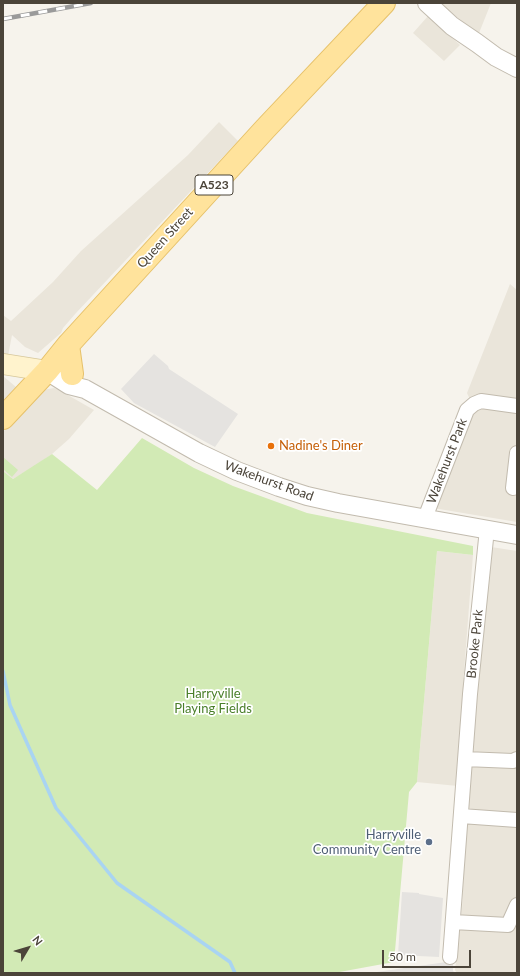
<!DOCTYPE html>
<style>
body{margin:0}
#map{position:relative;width:520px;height:976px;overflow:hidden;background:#f6f3ec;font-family:Lato,sans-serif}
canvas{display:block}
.frame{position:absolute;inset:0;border:4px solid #4b4439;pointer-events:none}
.north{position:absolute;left:8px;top:928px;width:40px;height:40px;-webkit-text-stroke:3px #fff;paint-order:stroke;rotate:52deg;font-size:11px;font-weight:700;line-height:16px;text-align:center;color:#4b4439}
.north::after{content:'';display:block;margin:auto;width:14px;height:18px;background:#4b4439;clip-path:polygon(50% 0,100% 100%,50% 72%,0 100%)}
.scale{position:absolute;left:382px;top:950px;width:89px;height:18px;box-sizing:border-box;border:2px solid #4b4439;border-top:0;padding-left:5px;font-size:12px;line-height:14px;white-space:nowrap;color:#4b4439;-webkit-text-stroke:3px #fff;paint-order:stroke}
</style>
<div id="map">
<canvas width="520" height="976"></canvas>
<div class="frame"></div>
<div class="north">N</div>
<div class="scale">50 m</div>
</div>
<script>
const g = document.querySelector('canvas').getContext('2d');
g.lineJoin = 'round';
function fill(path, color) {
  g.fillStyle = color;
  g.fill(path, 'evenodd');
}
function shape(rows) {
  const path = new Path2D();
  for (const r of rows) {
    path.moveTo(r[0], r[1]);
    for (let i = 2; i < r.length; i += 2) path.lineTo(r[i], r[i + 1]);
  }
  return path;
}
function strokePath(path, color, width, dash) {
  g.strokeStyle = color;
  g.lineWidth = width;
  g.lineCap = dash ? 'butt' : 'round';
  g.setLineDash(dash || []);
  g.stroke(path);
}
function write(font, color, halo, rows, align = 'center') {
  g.font = font + ' Lato,sans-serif';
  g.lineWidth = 3.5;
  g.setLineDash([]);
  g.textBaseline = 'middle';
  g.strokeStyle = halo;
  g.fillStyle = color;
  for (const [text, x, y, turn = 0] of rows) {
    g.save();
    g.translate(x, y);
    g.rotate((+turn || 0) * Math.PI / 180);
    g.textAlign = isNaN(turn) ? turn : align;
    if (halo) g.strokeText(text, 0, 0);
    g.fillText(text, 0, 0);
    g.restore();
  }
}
fill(shape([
 [440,3,491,3,479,33,463,22],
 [428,16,460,45,444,61,413,33],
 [219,122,238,141,76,313,63,328,61,333,38,353,25,347,12,335,8,356,3,355,3,315,11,321,53,282,81,251,188,155],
 [510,284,517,290,517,522,433,508,474,408,467,393],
 [3,376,16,387,3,402],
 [54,388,59,390,94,410,69,439,52,454,35,466,13,479,3,471,3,432,33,399,43,390],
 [491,547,517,551,517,973,457,973,455,970,462,909,468,787,417,782,437,551,473,555,463,685,478,687]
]), '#eae5da');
fill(shape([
 [142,438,194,468,233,486,307,513,473,546,473,555,437,551,417,782,409,792,394,962,334,973,3,973,3,471,13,479,52,454,97,490],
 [3,457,18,470,12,477,3,469]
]), '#d2eab5');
fill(shape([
 [154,354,168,366,169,369,238,414,215,447,134,403,121,389],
 [402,892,419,893,419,894,443,898,439,957,398,955],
 [453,961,453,971,455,973,370,973]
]), '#e5e3e0');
strokePath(shape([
 [3,671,10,705,56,808,117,883,230,962,235,973]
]), '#a9d4f2', 3.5);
const minor = shape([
 [513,488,517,453],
 [425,518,467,410,474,404,481,401,517,406],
 [465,759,513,761,517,759],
 [461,816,517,820],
 [453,922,508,925,517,905],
 [450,957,470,694,487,529]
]);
const tertiary = shape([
 [427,3,452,26,477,43,496,57,517,68],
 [47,371,69,385,85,389,199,453,237,471,279,487,307,496,338,503,517,535]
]);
const secondary = shape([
 [3,364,47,371]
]);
const primary = shape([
 [68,345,72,374],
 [3,418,47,371,68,345,265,129,384,3]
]);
strokePath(minor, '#c2bbae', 16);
strokePath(tertiary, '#c2bbae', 20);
strokePath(secondary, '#d6c79b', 22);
strokePath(primary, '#e6c16a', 24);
strokePath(minor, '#fff', 14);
strokePath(tertiary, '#fff', 18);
strokePath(secondary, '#fff3cd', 20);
strokePath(primary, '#ffe39c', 22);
const rail = shape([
 [3,19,91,3]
]);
strokePath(rail, '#9a9a9a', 4.5);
strokePath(rail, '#fff', 3, [9]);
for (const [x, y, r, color] of [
 [271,446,4,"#e8710a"],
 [429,842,4,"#5c6f8a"]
]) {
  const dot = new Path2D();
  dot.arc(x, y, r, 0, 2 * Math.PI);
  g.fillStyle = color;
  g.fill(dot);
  strokePath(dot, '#fff', 1.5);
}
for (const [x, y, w] of [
 [214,185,38]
]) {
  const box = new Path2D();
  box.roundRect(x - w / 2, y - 10, w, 20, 3);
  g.fillStyle = '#fff';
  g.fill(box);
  strokePath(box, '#4b4439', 1);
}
write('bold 12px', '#4b4439', null, [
 ["A523",214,185]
]);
write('13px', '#4b4439', '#fff', [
 ["Queen Street",165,238,-48],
 ["Wakehurst Park",447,461,-69],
 ["Wakehurst Road",269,481,20],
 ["Brooke Park",475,644,-84]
]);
write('13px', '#c56008', '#fff', [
 ["Nadine's Diner",279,446]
], 'left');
write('13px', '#4a7f2a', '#fff', [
 ["Harryville",213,694],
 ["Playing Fields",213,709]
]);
write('13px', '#4e5e75', '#fff', [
 ["Harryville",421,835],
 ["Community Centre",421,850]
], 'right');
</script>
